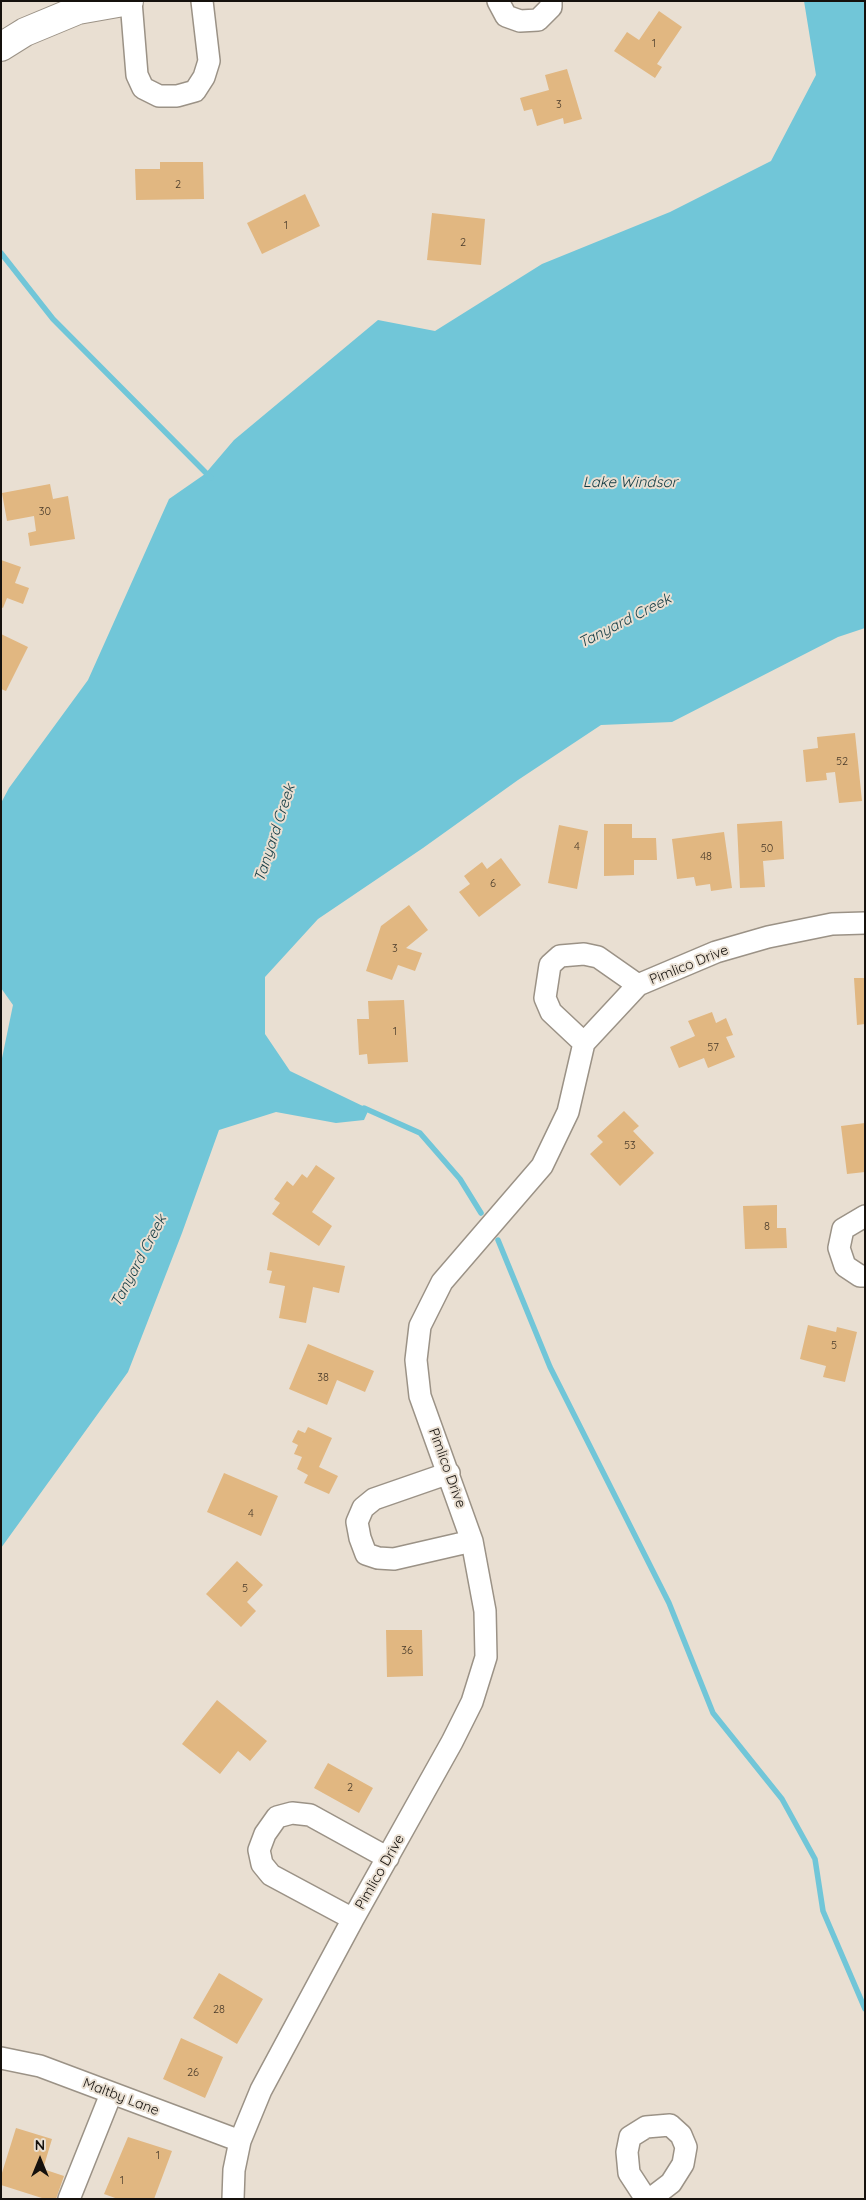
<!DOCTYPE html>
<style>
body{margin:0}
#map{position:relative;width:866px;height:2200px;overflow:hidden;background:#e9dfd2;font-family:Quicksand,sans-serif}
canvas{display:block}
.frame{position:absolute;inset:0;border:2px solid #15110d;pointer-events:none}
.north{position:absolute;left:15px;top:2135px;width:50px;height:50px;-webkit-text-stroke:4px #e9dfd2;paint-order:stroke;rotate:0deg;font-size:14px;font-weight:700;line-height:20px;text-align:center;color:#15110d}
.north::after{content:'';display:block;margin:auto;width:18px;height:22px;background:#15110d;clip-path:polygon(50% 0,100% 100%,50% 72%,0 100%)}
</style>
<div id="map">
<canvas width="866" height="2200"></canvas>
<div class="frame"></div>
<div class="north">N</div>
</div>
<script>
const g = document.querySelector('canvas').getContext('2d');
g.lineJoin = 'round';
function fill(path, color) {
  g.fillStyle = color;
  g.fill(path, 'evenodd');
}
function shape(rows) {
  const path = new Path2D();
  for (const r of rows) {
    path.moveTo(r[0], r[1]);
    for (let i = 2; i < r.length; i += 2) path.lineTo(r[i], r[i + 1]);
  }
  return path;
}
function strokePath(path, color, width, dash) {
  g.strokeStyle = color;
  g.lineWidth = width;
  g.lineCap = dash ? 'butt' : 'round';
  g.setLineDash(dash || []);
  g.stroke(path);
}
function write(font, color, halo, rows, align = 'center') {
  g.font = font + ' Quicksand,sans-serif';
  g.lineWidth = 4;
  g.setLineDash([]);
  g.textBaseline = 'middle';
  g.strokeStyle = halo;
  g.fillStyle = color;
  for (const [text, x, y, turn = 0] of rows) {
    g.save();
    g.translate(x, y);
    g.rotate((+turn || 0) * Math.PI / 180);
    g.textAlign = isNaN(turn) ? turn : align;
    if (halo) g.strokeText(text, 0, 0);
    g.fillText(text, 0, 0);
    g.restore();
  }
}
fill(shape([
 [804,1,865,1,865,628,838,637,672,722,601,725,518,780,423,848,318,919,265,977,265,1034,290,1071,369,1109,364,1120,336,1123,276,1112,219,1130,182,1233,128,1372,1,1548,1,1063,13,1005,1,988,1,803,9,788,88,680,169,499,205,474,234,440,378,320,435,331,542,264,670,212,771,161,816,75]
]), '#71c6d8');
strokePath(shape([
 [1,253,53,319,211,478],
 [364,1108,420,1133,460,1179,481,1213],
 [498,1240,550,1367,669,1603,713,1713,782,1799,815,1859,823,1911,865,2009]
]), '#71c6d8', 5.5);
fill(shape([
 [659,11,682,27,657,64,662,67,655,78,614,51,627,32,639,40],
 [567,69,582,119,564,124,563,118,537,126,532,109,524,111,520,98,549,90,545,75],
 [160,162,203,162,204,199,136,200,135,169,160,169],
 [305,194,320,226,262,254,247,223],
 [432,213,485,219,481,265,427,260],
 [50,484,53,499,68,496,75,539,30,546,28,533,36,531,34,516,7,521,2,493],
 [1,560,21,567,15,583,29,588,23,604,7,598,3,608,1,607],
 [1,634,28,647,6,691,1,689],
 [855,733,862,801,839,803,835,772,826,773,827,780,806,782,803,750,818,748,817,737],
 [782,821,784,859,763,861,765,887,740,888,737,824],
 [604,824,632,824,632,838,656,838,657,860,634,860,634,875,604,876],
 [559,825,588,831,577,889,548,883],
 [724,832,732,888,711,891,710,884,696,886,694,877,677,879,672,839],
 [501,858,521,885,479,917,459,892,470,884,464,876,482,862,487,869],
 [409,905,428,930,406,948,422,953,415,971,398,965,392,980,366,971,381,926],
 [854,978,865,978,865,1024,857,1025],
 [404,1000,408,1062,368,1064,367,1054,359,1055,357,1019,369,1019,368,1001],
 [712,1012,716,1023,726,1018,733,1035,726,1037,735,1057,708,1068,704,1058,679,1068,670,1047,695,1036,688,1021],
 [624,1111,639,1126,633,1131,654,1153,620,1186,590,1154,603,1142,597,1136],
 [865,1123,865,1172,847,1174,841,1126],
 [316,1165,335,1178,312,1212,332,1226,319,1246,272,1214,280,1203,274,1199,287,1181,293,1186,302,1174,307,1178],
 [777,1205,777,1228,786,1228,787,1248,745,1249,743,1206],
 [270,1252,345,1266,339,1293,313,1287,306,1323,279,1318,285,1286,269,1283,272,1271,267,1270],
 [808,1325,836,1332,837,1327,857,1332,845,1382,823,1377,826,1366,800,1359],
 [308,1344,374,1371,365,1392,337,1380,327,1405,289,1389],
 [308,1427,332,1438,319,1467,338,1476,329,1494,304,1483,308,1475,297,1469,302,1457,294,1454,298,1445,292,1442,298,1430,305,1433],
 [224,1473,278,1496,261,1536,207,1512],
 [237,1561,263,1585,247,1602,256,1611,241,1627,206,1594],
 [386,1630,422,1630,423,1676,387,1677],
 [217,1700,267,1741,250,1761,238,1751,220,1774,182,1744],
 [328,1763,373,1788,359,1813,314,1788],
 [219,1973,263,1999,237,2044,193,2018],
 [181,2038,223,2057,205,2098,163,2079],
 [16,2128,52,2139,43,2169,64,2176,56,2199,45,2199,1,2185,1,2176],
 [128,2137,172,2151,154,2199,118,2199,104,2194]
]), '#e1b781');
const street = shape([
 [131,1,137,75,143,88,159,96,177,96,195,91,204,77,209,61,202,1],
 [498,1,506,16,520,21,538,20,551,7,551,1],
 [584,1043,551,1012,545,998,550,965,560,956,584,954,598,957,638,985],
 [865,1216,843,1229,839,1248,845,1266,860,1276,865,1276],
 [449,1473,374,1499,363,1508,357,1522,360,1538,366,1554,378,1558,394,1559,472,1541],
 [353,1919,271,1875,262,1864,259,1850,265,1834,277,1817,292,1813,310,1815,388,1858],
 [1,2058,40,2066,240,2141],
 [69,2199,111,2094],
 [233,2199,234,2170,240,2141,261,2090,353,1919,452,1742,472,1702,486,1657,485,1611,472,1541,420,1396,416,1360,420,1326,442,1282,542,1166,568,1112,584,1043,638,985,716,952,768,937,832,924,865,923],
 [646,2199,629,2173,627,2152,630,2137,646,2127,670,2125,681,2135,686,2147,683,2164,671,2183,650,2199]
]);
const secondary = shape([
 [1,47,25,32,78,10,129,1]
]);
strokePath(street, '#9b9286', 24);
strokePath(secondary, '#9b9286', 30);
strokePath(street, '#fff', 21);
strokePath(secondary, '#fff', 28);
write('11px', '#483a2a', null, [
 ["1",654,44],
 ["3",559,105],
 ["2",178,185],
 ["1",286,226],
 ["2",463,243],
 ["30",45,512],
 ["52",842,762],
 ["4",577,847],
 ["50",767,849],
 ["48",706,857],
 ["6",493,884],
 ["3",395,949],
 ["1",395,1032],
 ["57",713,1048],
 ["53",630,1146],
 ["8",767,1227],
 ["5",834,1346],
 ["38",323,1378],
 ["4",251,1514],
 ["5",245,1589],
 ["36",407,1651],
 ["2",350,1788],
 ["28",219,2010],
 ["26",193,2073],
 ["1",158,2156],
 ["1",122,2181]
]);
write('14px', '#15110d', '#e9dfd2', [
 ["Pimlico Drive",689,965,-22],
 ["Pimlico Drive",447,1468,70],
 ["Pimlico Drive",380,1872,-60],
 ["Maltby Lane",121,2097,21]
]);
write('italic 15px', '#143c44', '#e9dfd2', [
 ["Lake Windsor",630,482],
 ["Tanyard Creek",625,621,-27],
 ["Tanyard Creek",275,833,-72],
 ["Tanyard Creek",139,1261,-62]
]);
</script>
